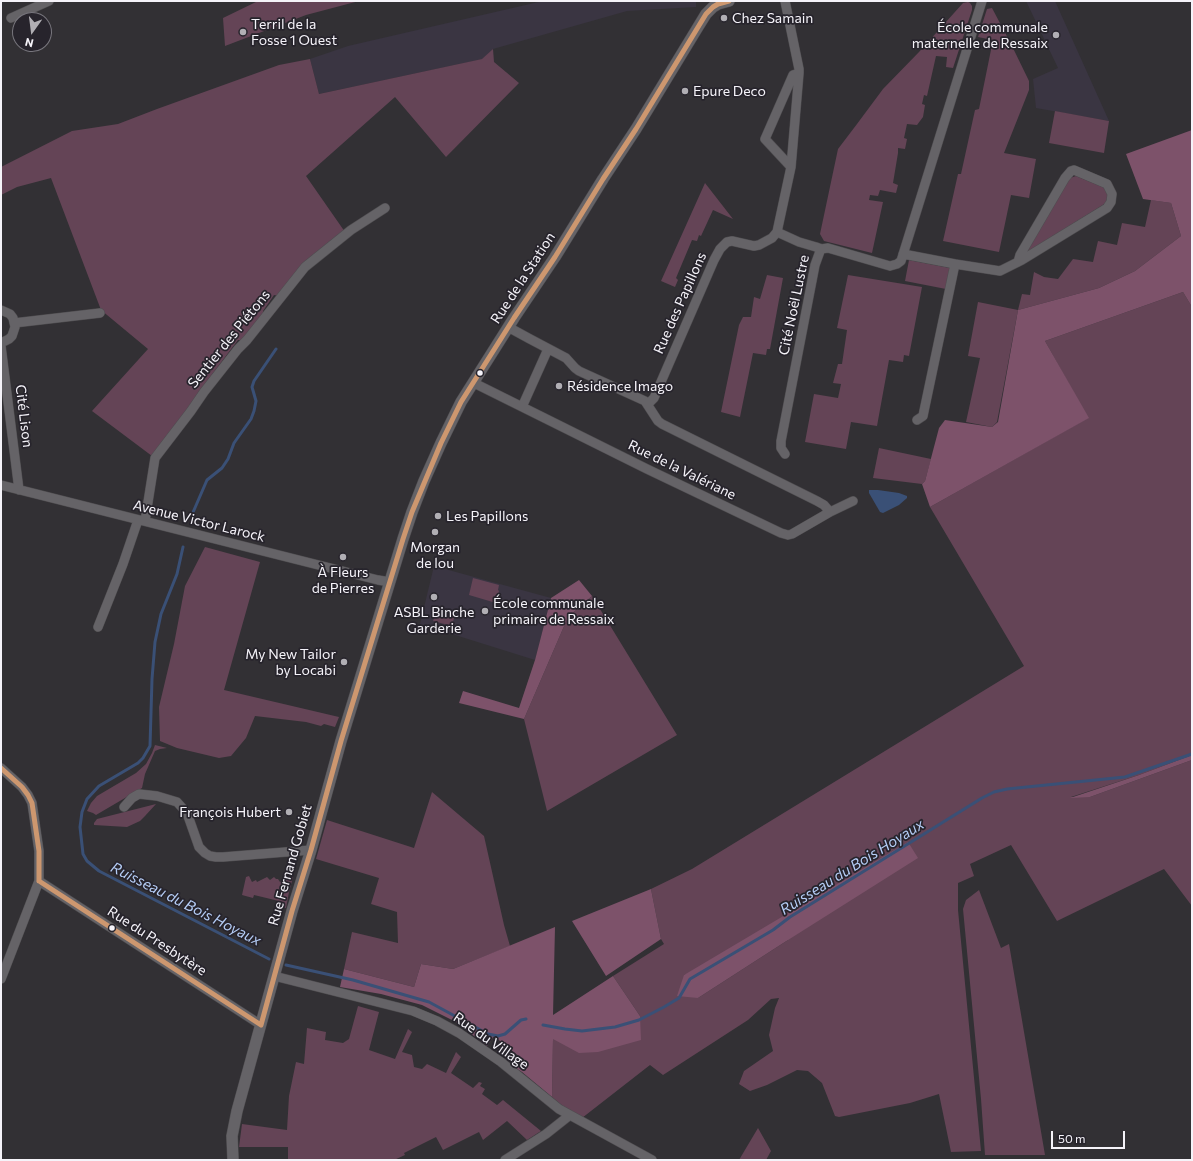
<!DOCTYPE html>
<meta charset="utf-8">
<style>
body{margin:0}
#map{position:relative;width:1193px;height:1161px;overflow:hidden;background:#323034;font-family:Commissioner,sans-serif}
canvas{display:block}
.frame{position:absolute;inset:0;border:2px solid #f5f3f9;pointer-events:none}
.north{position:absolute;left:12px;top:12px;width:40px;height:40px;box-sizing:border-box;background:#27242c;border:1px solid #79777e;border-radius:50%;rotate:194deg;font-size:11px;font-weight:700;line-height:16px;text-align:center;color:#f5f3f9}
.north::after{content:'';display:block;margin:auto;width:14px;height:18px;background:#b1afb4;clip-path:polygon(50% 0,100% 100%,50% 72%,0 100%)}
.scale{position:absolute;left:1051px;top:1131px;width:74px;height:18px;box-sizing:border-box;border:2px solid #f5f3f9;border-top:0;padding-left:5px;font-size:12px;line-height:14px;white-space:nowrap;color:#f5f3f9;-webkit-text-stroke:3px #27242c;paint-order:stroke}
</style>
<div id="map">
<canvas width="1193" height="1161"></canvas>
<div class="frame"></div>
<div class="north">N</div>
<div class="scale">50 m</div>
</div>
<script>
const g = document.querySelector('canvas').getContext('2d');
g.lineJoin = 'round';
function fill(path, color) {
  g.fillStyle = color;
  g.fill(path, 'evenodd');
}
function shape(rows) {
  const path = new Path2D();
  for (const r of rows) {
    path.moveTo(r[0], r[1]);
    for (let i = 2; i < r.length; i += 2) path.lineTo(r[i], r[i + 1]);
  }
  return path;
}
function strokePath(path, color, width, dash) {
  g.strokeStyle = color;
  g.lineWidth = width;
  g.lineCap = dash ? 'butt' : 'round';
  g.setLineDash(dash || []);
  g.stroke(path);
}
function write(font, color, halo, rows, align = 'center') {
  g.font = font + ' Commissioner,sans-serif';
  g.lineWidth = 3.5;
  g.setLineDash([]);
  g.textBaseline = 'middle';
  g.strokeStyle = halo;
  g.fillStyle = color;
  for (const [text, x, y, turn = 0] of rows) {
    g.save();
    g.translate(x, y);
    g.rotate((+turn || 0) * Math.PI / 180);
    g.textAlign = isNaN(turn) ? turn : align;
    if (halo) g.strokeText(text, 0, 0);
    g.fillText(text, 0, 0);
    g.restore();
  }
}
fill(shape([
 [543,1,696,1,696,7,627,11,493,49,483,59,319,94,310,59,348,46],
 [1026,1,1055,1,1109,121,1036,108,1033,79,1058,68],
 [434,566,551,598,535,660,420,624]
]), '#3a3542');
fill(shape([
 [258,1,359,1,306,15,225,46,223,18],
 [968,2,970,3,972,6,972,10,953,68,946,67,947,57,936,56,927,96,924,95,922,104,925,105,923,117,917,125,907,124,904,138,907,139,905,149,898,148,898,153,893,183,898,185,896,193,880,190,878,196,870,195,869,200,883,202,872,253,824,241,820,234,838,149,857,124,883,89,919,52,963,3],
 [992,8,1011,44,1029,81,1029,90,1004,153,1036,159,1029,198,1011,195,999,252,943,241,958,174,961,174,975,110,979,109,993,40,978,37,987,9],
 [493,49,494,62,519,83,446,157,395,97,306,176,345,232,279,296,274,295,263,311,263,316,244,340,238,340,198,393,191,407,152,456,92,411,148,349,101,310,51,178,17,187,1,195,1,167,72,131,118,124,157,109,279,65,310,59,319,94,482,59],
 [1055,111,1109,121,1104,153,1049,143],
 [1076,176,1105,188,1107,192,1107,199,1106,203,1027,253,1027,251,1065,185,1070,178],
 [705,183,733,219,713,210,701,236,699,235,697,241,692,240,676,278,678,280,675,287,661,281],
 [1151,200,1171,203,1181,236,1135,271,1099,288,1018,310,997,422,992,427,966,422,980,358,968,356,978,302,1018,310,1022,294,1030,295,1034,272,1044,277,1058,279,1073,259,1093,262,1098,241,1117,245,1122,223,1145,227],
 [909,260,950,268,946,289,905,281],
 [767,275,783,278,770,349,767,349,766,355,753,353,740,417,721,412,739,325,743,317,751,317,754,297,760,299],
 [848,275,922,287,909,356,904,355,903,362,889,360,877,426,851,422,846,449,805,442,814,394,838,398,841,384,833,383,838,364,842,364,847,330,837,328],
 [1183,292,1192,307,1192,755,1139,775,1071,797,1090,797,1192,760,1192,906,1164,869,1057,921,1011,845,970,864,974,876,958,883,958,910,981,1151,951,1152,939,1094,910,1103,839,1117,835,1116,822,1083,808,1071,797,1070,767,1085,750,1091,739,1084,744,1071,773,1051,769,1035,775,1008,779,998,771,999,748,1020,663,1075,650,1065,582,1118,572,1114,552,1097,553,1039,640,1016,613,976,664,944,661,939,651,889,692,869,1024,666,930,507,1088,418,1045,341],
 [788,940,698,998,684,975],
 [879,448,931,459,925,481,922,484,873,478],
 [205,547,260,562,224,690,339,717,335,727,324,724,321,726,306,722,255,716,246,738,231,756,219,758,177,748,160,741,159,707,174,644,185,586],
 [473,578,499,585,498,590,499,591,496,603,469,595],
 [592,596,677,735,547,811,524,719,568,617],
 [436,613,454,618,452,626,433,621],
 [155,745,167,748,160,749,155,751,145,774,142,788,96,815,93,813,87,811,91,803,97,796,136,773,146,764,152,753],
 [432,792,484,836,504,925,510,946,453,969,421,964,414,987,344,969,352,932,398,943,397,912,371,904,379,878,316,859,327,820,414,848],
 [156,804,145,816,140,821,127,827,94,825,94,823,97,819],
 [249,876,252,882,256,880,257,882,267,877,270,880,274,877,276,879,278,879,280,882,288,877,289,878,293,877,289,892,286,908,278,906,279,901,254,895,253,898,242,895,246,877],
 [979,890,1001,948,1009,944,1045,1155,985,1155,981,1099,963,909,966,900],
 [358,1006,379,1012,369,1050,395,1059,408,1029,412,1032,402,1052,412,1055,414,1067,422,1069,427,1064,446,1073,456,1052,461,1057,451,1073,473,1088,479,1082,482,1083,480,1086,485,1089,482,1094,497,1105,503,1100,541,1131,527,1140,507,1121,483,1140,479,1132,443,1150,436,1137,404,1153,405,1155,394,1160,288,1160,288,1147,239,1147,242,1124,287,1130,289,1096,296,1062,304,1064,307,1028,326,1032,325,1040,343,1043,349,1039],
 [758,1128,771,1151,766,1160,739,1160]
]), '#644456');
fill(shape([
 [1192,130,1192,307,1183,292,1045,341,1089,418,930,507,922,484,925,481,939,428,945,420,992,427,998,422,1018,310,1099,288,1135,271,1181,236,1171,203,1143,199,1126,154],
 [579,580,592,596,568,617,524,719,459,703,463,691,519,708,535,660,551,598],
 [1192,755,1192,760,1090,797,1070,798,1139,775],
 [908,842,918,858,788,940,698,998,677,996,684,975],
 [651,889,661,939,606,976,572,921],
 [555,927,553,1015,613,976,640,1016,641,1040,598,1052,579,1053,553,1039,552,1097,522,1072,512,1066,521,1058,494,1036,487,1046,456,1022,422,1005,381,994,340,987,344,969,414,987,421,964,453,969]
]), '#7d526a');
fill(shape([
 [869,490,878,490,899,493,907,496,907,498,899,505,883,513,880,512,869,493]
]), '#3a5076');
strokePath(shape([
 [191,517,207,480,222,468,228,459,234,443,251,419,254,411,256,401,252,387,254,381,276,349],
 [183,547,177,574,161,614,155,642,152,679,150,746,143,758,138,763,99,786,87,799,82,812,80,827,83,854,87,861,99,871,269,959],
 [286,965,353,980,429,1002,488,1034,498,1036,505,1034,521,1020,526,1019],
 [543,1025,565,1029,582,1031,615,1027,639,1020,664,1007,679,998,690,979,773,930,790,917,982,798,994,792,1007,789,1125,777,1192,754]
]), '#3a5076', 3);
const minor = shape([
 [11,18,49,1],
 [791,167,799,73],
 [777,232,799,242,816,247,821,249],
 [821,249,828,248,890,266,897,264,901,261,982,1],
 [903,254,955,264,1000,271,1022,260,1107,208,1111,202,1112,194,1107,184,1074,170,1071,171,1065,178,1020,255,1018,262],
 [1,310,10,314,13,318,15,327,12,336,9,339,1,343],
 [14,323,100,313],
 [508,327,530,339,566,358,575,368,579,371,645,401,658,421,662,424,817,501,824,505,830,512],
 [1,346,19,490],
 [474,383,647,469,781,533,788,535,792,534,830,512,853,501],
 [648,404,654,398,714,260,720,249,727,242,732,241,754,246,759,245,772,238,777,232,791,167,765,139,793,75,799,73,799,69,785,1],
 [522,407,548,349],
 [917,420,923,416,924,411,955,264],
 [785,454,781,448,781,441,815,265,819,254,821,249],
 [1,485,378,580,390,582],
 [145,521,155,458,191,411,204,392,238,349,247,340,305,267,351,230,385,208],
 [98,627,123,564,138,520],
 [1,768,22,787,28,795,32,803,39,851,39,881,1,979],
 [124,807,132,798,139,794,157,796,177,802,187,813,199,847,205,853,210,856,216,857,223,857,311,850],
 [39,881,261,1025],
 [274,976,413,1011,437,1021,459,1033,501,1062,559,1109,652,1160],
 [505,1160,546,1134,570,1115]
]);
const tertiary = shape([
 [233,1160,232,1136,237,1111,292,911,311,850,341,741,403,539,412,512,424,481,441,443,461,402,514,318,555,257,603,179,636,129,698,27,706,14,713,7,718,4,729,1]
]);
strokePath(minor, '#4f4d50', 10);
strokePath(tertiary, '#4f4d50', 12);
strokePath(minor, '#656367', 9);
strokePath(tertiary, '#656367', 11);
strokePath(shape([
 [1,768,22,787,28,795,32,803,39,851,39,881],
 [39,881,261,1025],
 [261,1025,292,911,311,850,341,741,403,539,412,512,441,443,461,402,514,318,555,257,603,179,636,129,706,14,713,7,718,4,729,1]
]), '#cd976f', 5);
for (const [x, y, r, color] of [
 [724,18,4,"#b1afb4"],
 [243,32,4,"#b1afb4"],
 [1056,35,4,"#b1afb4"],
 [685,91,4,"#b1afb4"],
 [480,373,3.5,"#f5f3f9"],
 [559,386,4,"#b1afb4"],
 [438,516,4,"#b1afb4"],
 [435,532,4,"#b1afb4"],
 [343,557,4,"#b1afb4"],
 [434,597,4,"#b1afb4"],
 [485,611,4,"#b1afb4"],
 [344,662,4,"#b1afb4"],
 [289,812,4,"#b1afb4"],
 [112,928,3.5,"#f5f3f9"]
]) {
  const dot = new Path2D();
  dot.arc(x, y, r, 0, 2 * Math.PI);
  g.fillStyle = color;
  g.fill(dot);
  strokePath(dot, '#27242c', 1.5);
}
write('14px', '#f5f3f9', '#27242c', [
 ["Chez Samain",732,18],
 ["Terril de la",251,24],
 ["Fosse 1 Ouest",251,40],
 ["École communale",1048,27,"right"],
 ["maternelle de Ressaix",1048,43,"right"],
 ["Epure Deco",693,91],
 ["Résidence Imago",567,386],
 ["Les Papillons",446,516],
 ["Morgan",435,547,"center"],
 ["de lou",435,563,"center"],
 ["À Fleurs",343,572,"center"],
 ["de Pierres",343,588,"center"],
 ["École communale",493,603],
 ["primaire de Ressaix",493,619],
 ["ASBL Binche",434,612,"center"],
 ["Garderie",434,628,"center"],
 ["My New Tailor",336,654,"right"],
 ["by Locabi",336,670,"right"],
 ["François Hubert",281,812,"right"]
], 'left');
write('14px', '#f5f3f9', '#27242c', [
 ["Rue de la Station",523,278,-57],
 ["Rue des Papillons",680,303,-66],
 ["Cité Noël Lustre",794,305,-78],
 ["Sentier des Piétons",229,339,-51],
 ["Cité Lison",24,416,83],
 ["Rue de la Valériane",682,470,26],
 ["Avenue Victor Larock",199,521,14],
 ["Rue Fernand Gobiet",290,865,-74],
 ["Rue du Presbytère",157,941,33],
 ["Rue du Village",491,1041,35]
]);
write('italic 15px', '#b5cdf6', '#27242c', [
 ["Ruisseau du Bois Hoyaux",852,867,-32],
 ["Ruisseau du Bois Hoyaux",186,904,27]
]);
</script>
